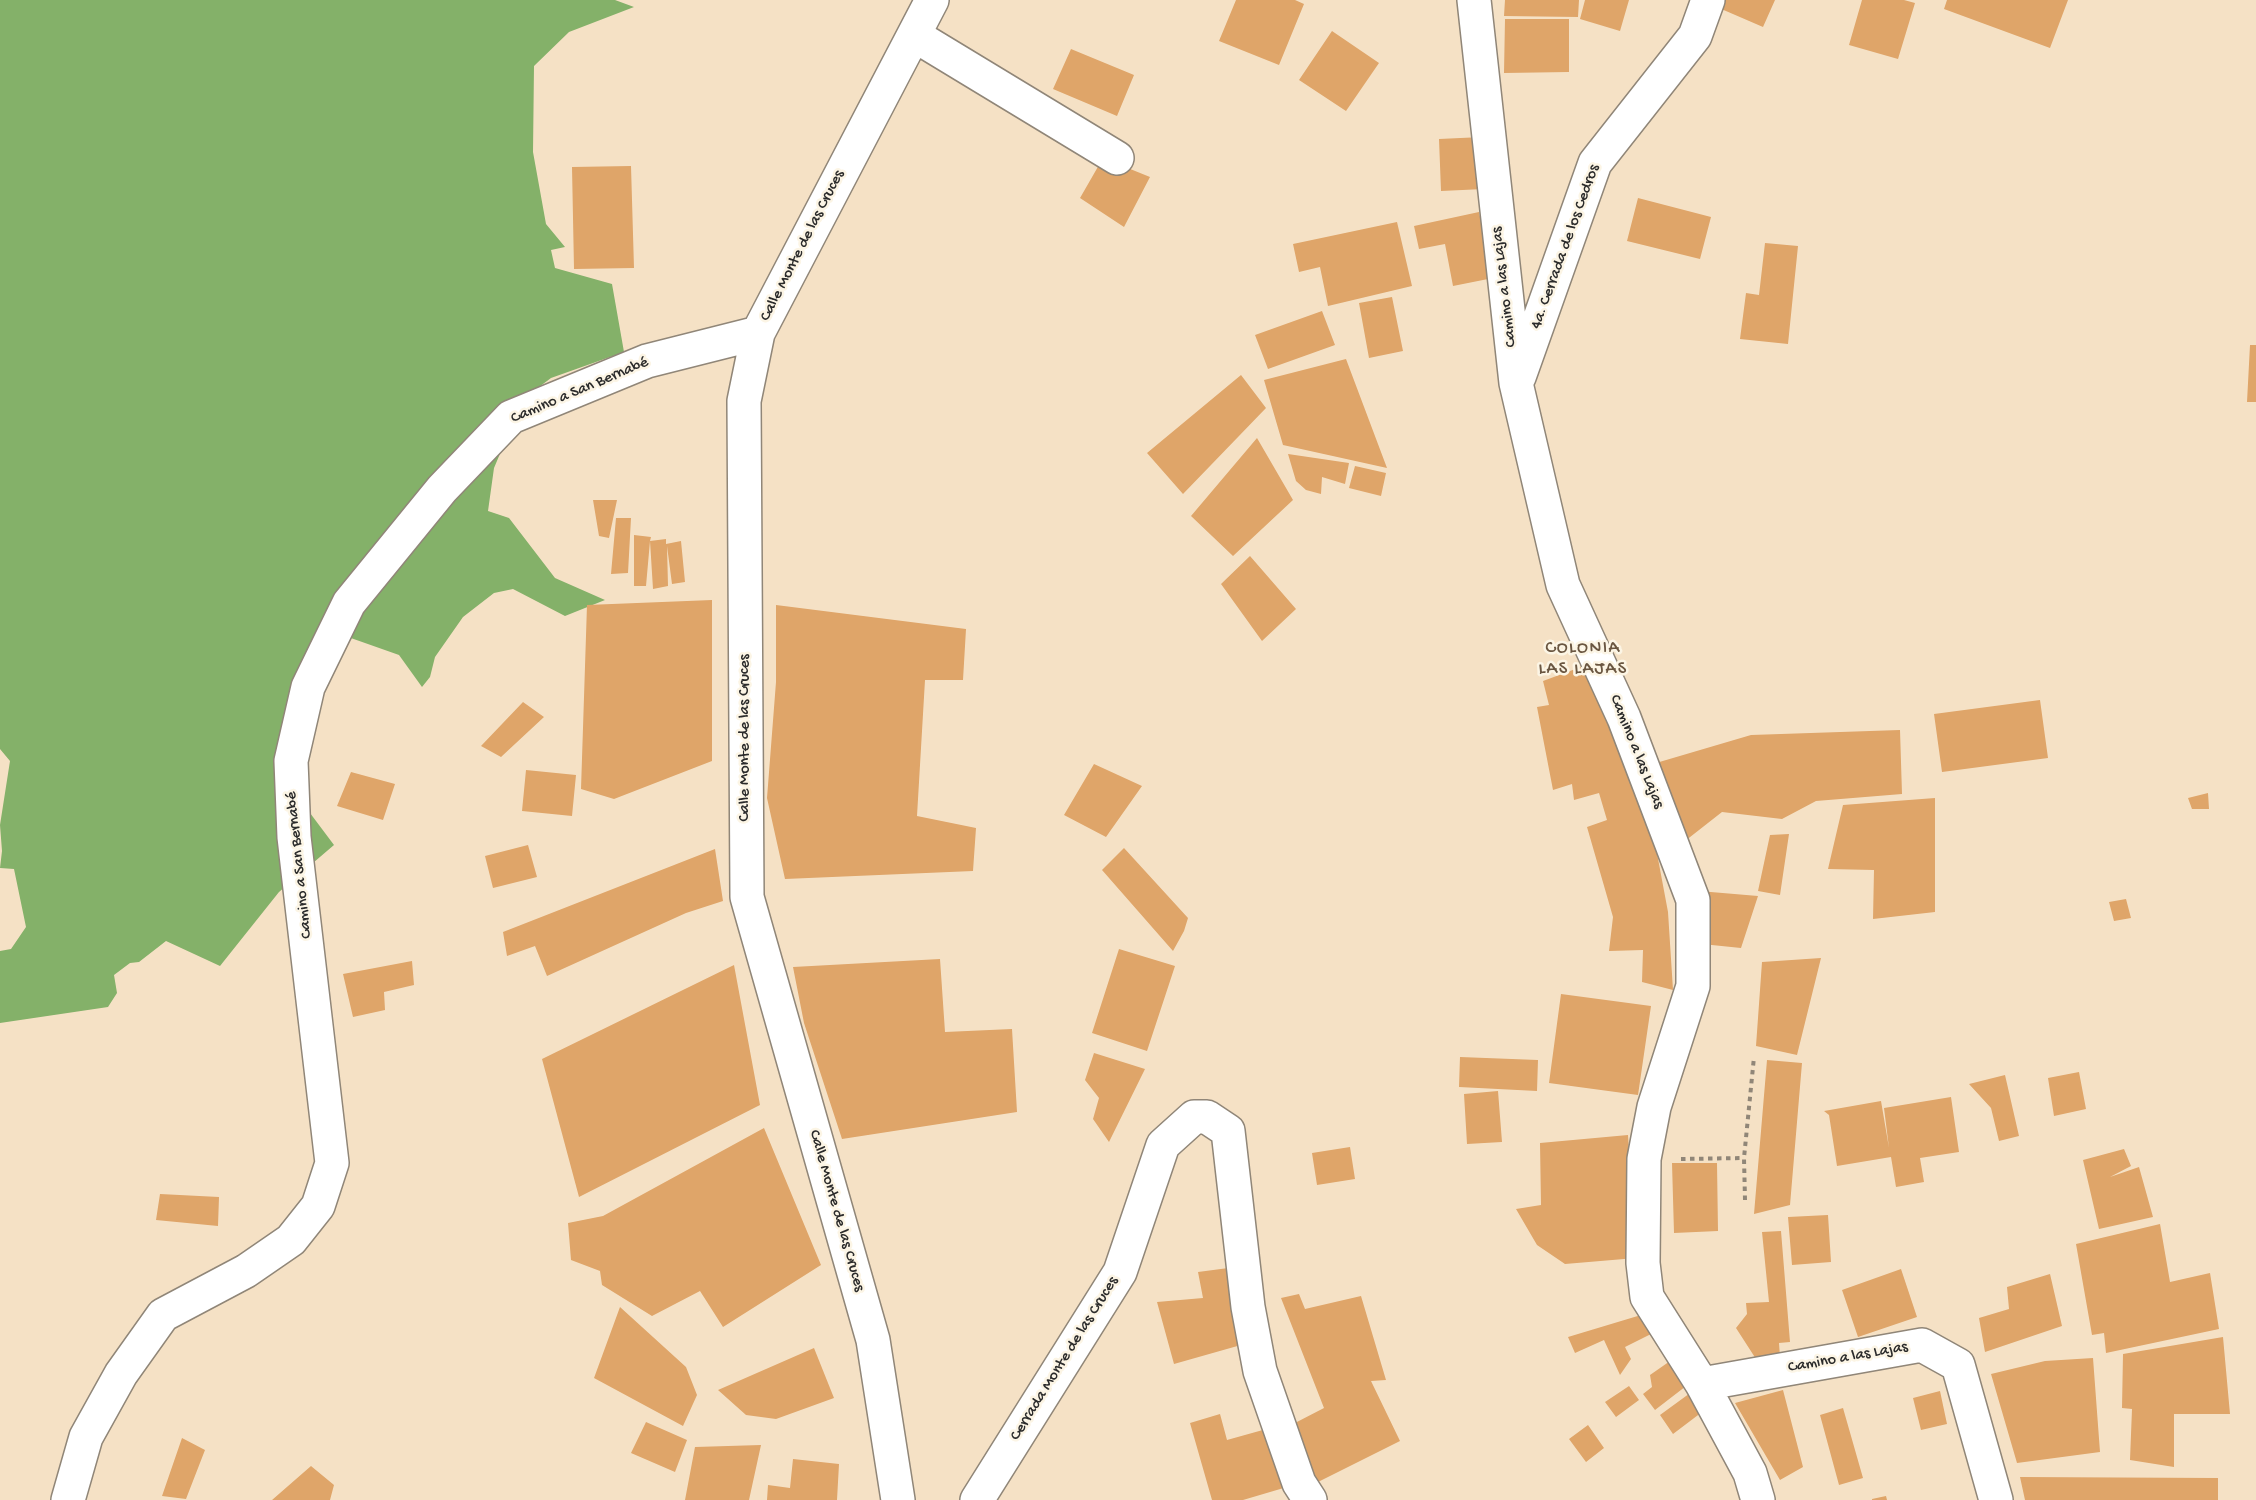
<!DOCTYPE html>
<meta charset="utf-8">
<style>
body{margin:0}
canvas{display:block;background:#f5e1c5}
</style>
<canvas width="2256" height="1500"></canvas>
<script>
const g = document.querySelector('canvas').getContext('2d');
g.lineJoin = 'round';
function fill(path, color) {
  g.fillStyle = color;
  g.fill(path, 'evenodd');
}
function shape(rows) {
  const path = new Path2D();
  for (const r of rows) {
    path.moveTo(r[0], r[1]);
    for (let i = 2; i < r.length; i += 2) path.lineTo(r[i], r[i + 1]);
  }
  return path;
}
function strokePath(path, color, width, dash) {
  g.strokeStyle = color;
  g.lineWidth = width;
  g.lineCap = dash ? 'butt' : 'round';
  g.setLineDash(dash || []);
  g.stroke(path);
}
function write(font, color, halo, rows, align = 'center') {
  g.font = font + ' "Gochi Hand",sans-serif';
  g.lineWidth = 5;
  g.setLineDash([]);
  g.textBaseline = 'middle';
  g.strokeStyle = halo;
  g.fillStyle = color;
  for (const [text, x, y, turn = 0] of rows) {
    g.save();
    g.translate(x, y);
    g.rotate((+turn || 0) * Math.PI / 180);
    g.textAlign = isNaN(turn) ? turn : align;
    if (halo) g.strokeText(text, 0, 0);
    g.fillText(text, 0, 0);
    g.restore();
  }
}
fill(shape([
 [0,0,615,0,634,7,569,32,534,66,533,152,546,224,565,247,551,250,555,268,612,284,624,352,551,378,523,399,494,468,488,511,509,518,555,578,605,600,565,616,513,589,494,593,463,617,435,657,430,677,422,687,399,655,331,631,302,698,301,801,334,845,279,892,220,966,166,941,139,962,130,963,114,975,117,993,108,1007,0,1023,0,951,11,949,26,927,14,869,0,868,2,851,0,825,10,761,0,749]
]), '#84b169');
fill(shape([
 [1236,0,1295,0,1304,4,1279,65,1219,41],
 [1505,0,1579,0,1578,17,1504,16],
 [1585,0,1629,0,1620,31,1580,19],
 [1723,0,1775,0,1763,27,1719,8],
 [1862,0,1904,0,1915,3,1898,59,1849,45],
 [1947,0,2068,0,2050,48,1944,9],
 [1505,19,1569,19,1569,72,1504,73],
 [1332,31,1379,63,1346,111,1299,80],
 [1071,49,1134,75,1117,116,1053,89],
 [1482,137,1484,189,1441,191,1439,139],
 [1103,158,1150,177,1124,227,1080,198],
 [631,166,634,268,574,269,572,167],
 [1638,198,1711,217,1700,259,1627,241],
 [1479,212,1493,278,1453,286,1445,244,1419,249,1414,226],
 [1397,222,1412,286,1328,306,1320,267,1299,272,1293,244],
 [1765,243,1798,246,1788,344,1740,339,1746,293,1759,295],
 [1392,297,1403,351,1369,358,1359,303],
 [1322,311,1335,345,1268,369,1255,335],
 [2250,345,2256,345,2256,402,2247,402],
 [1346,359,1387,468,1283,445,1264,380],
 [1241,375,1266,408,1183,494,1147,453],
 [1257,438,1293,500,1233,556,1191,516],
 [1288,454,1349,463,1345,484,1322,477,1321,494,1306,490,1296,481],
 [1355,466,1386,473,1381,496,1349,488],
 [593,500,617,500,609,538,599,536],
 [616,518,631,518,628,573,611,574],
 [634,535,651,537,650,541,666,539,666,544,681,541,685,582,672,584,667,546,668,586,653,589,650,541,646,586,634,586],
 [1250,556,1296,609,1262,641,1221,584],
 [712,600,712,761,614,799,581,789,587,605],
 [776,605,966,629,963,680,925,680,917,816,976,828,973,871,785,879,767,798,776,682],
 [1589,664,1653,832,1668,912,1673,990,1642,982,1643,950,1609,951,1613,917,1587,827,1607,820,1599,793,1574,800,1572,784,1553,790,1537,707,1549,705,1543,681],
 [2040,700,2048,758,1942,772,1934,714],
 [523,702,544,717,501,757,481,746],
 [1900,730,1902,794,1816,801,1782,819,1722,812,1685,841,1656,763,1751,735],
 [1094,764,1142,786,1106,837,1064,815],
 [526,770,576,775,572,816,522,811],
 [351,772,395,784,383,820,337,806],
 [2208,793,2209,809,2192,809,2188,798],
 [1935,798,1935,912,1873,919,1874,870,1828,869,1843,805],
 [1789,834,1780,895,1758,891,1770,835],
 [528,845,537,877,493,888,485,856],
 [1124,848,1188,918,1184,931,1173,951,1102,870],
 [715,849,723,901,686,913,547,976,535,946,507,956,503,932],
 [1699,891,1758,896,1741,948,1702,944],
 [2126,899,2131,918,2114,921,2109,902],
 [1119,949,1175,966,1147,1051,1092,1033],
 [1821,958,1797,1055,1756,1046,1762,962],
 [940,959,945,1032,1012,1029,1017,1112,842,1139,804,1023,793,967],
 [412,961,414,985,384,992,385,1010,353,1017,343,974],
 [734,965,760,1105,579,1197,542,1059],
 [1561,994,1651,1006,1638,1095,1549,1083],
 [1094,1053,1145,1069,1109,1142,1093,1119,1099,1098,1085,1080],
 [1460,1057,1538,1060,1537,1091,1459,1087],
 [1767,1060,1802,1063,1790,1205,1754,1214],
 [2079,1072,2086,1109,2054,1116,2048,1078],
 [2005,1075,2019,1136,1999,1141,1991,1108,1969,1084],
 [1498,1091,1502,1142,1467,1144,1464,1094],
 [1951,1097,1959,1152,1920,1158,1924,1182,1896,1187,1891,1157,1837,1166,1829,1115,1824,1111,1881,1101,1889,1148,1884,1108],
 [764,1128,821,1265,723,1327,700,1291,652,1316,602,1285,600,1271,571,1260,568,1223,603,1216],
 [1628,1135,1636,1258,1565,1264,1537,1245,1516,1209,1541,1205,1540,1143],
 [1350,1147,1355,1179,1317,1185,1312,1153],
 [2124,1149,2131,1166,2110,1177,2139,1167,2153,1217,2099,1229,2083,1160],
 [1672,1163,1717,1163,1718,1231,1674,1233],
 [160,1194,219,1197,218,1226,156,1220],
 [1828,1215,1831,1262,1792,1265,1788,1217],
 [2160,1224,2170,1282,2210,1273,2219,1329,2106,1353,2104,1333,2092,1335,2076,1244],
 [1781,1231,1790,1342,1779,1343,1780,1357,1756,1359,1736,1328,1747,1314,1746,1303,1769,1302,1762,1232],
 [1236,1267,1248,1343,1174,1364,1157,1302,1203,1298,1198,1272],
 [1901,1269,1917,1317,1858,1337,1842,1290],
 [2050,1274,2062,1326,1985,1352,1979,1318,2009,1309,2007,1287],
 [1299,1294,1305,1309,1361,1296,1386,1380,1371,1381,1400,1441,1316,1483,1293,1424,1324,1408,1281,1298],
 [620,1307,686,1367,697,1395,683,1426,594,1378],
 [1651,1312,1661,1329,1625,1347,1631,1359,1620,1375,1604,1340,1575,1353,1568,1337],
 [2223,1337,2230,1414,2174,1414,2174,1467,2130,1460,2132,1409,2122,1408,2123,1354],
 [814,1348,834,1398,776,1419,746,1415,718,1390],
 [2093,1358,2100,1452,2017,1463,1991,1374,2045,1361],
 [1673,1359,1690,1383,1655,1410,1643,1394,1652,1387,1650,1375],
 [1629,1386,1639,1400,1616,1417,1605,1402],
 [1697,1388,1710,1406,1673,1434,1660,1415],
 [1783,1390,1803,1467,1780,1480,1735,1403],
 [1940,1391,1947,1424,1921,1430,1913,1398],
 [1843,1408,1863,1478,1839,1485,1820,1415],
 [1220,1414,1227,1440,1270,1428,1287,1487,1243,1500,1212,1500,1190,1423],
 [646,1422,687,1440,675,1472,631,1453],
 [1588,1425,1604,1448,1586,1462,1569,1439],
 [182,1438,205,1450,186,1499,162,1496],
 [761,1445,749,1500,685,1500,695,1447],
 [793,1459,839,1464,837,1500,767,1500,768,1485,790,1488],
 [311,1466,334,1485,330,1500,272,1500],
 [2020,1477,2218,1478,2218,1500,2025,1500],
 [1886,1496,1887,1500,1872,1500,1872,1499]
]), '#dfa569');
const minor = shape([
 [1474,0,1516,383,1563,585,1624,718,1693,900,1693,986,1654,1107,1644,1159,1643,1263,1647,1297,1702,1384,1750,1473,1758,1500],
 [914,35,1117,158],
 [1519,377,1595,163,1695,36,1708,0],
 [1702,1384,1922,1345,1958,1365,1996,1500],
 [68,1500,86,1437,121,1374,163,1315,246,1271,291,1240,318,1206,332,1163,294,837,291,761,308,687,349,603,442,489,511,417,647,361,758,333],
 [898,1500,873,1340,747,897,744,401,758,333,932,0],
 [977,1500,1120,1272,1163,1145,1194,1117,1207,1117,1228,1131,1248,1307,1260,1371,1299,1483,1310,1500]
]);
strokePath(minor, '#908678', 36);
strokePath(shape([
 [1681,1159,1744,1158],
 [1745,1200,1744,1158,1754,1057]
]), '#908678', 4, [4.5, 4.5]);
strokePath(minor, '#fff', 33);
write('16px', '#2b2b2b', '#fcf5e5', [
 ["Calle Monte de las Cruces",803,246,-63],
 ["4a. Cerrada de los Cedros",1566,247,-70],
 ["Camino a las Lajas",1505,287,-97],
 ["Camino a San Bernabé",580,391,-23],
 ["Calle Monte de las Cruces",746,738,-90],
 ["Camino a las Lajas",1636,752,68],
 ["Camino a San Bernabé",300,865,-96],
 ["Calle Monte de las Cruces",836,1211,74],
 ["Camino a las Lajas",1848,1358,-10],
 ["Cerrada Monte de las Cruces",1065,1359,-58]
]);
g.letterSpacing = '1.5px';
write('18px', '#6a5641', '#fcf5e5', [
 ["COLONIA",1583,649],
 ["LAS LAJAS",1583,670]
]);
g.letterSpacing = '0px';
</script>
